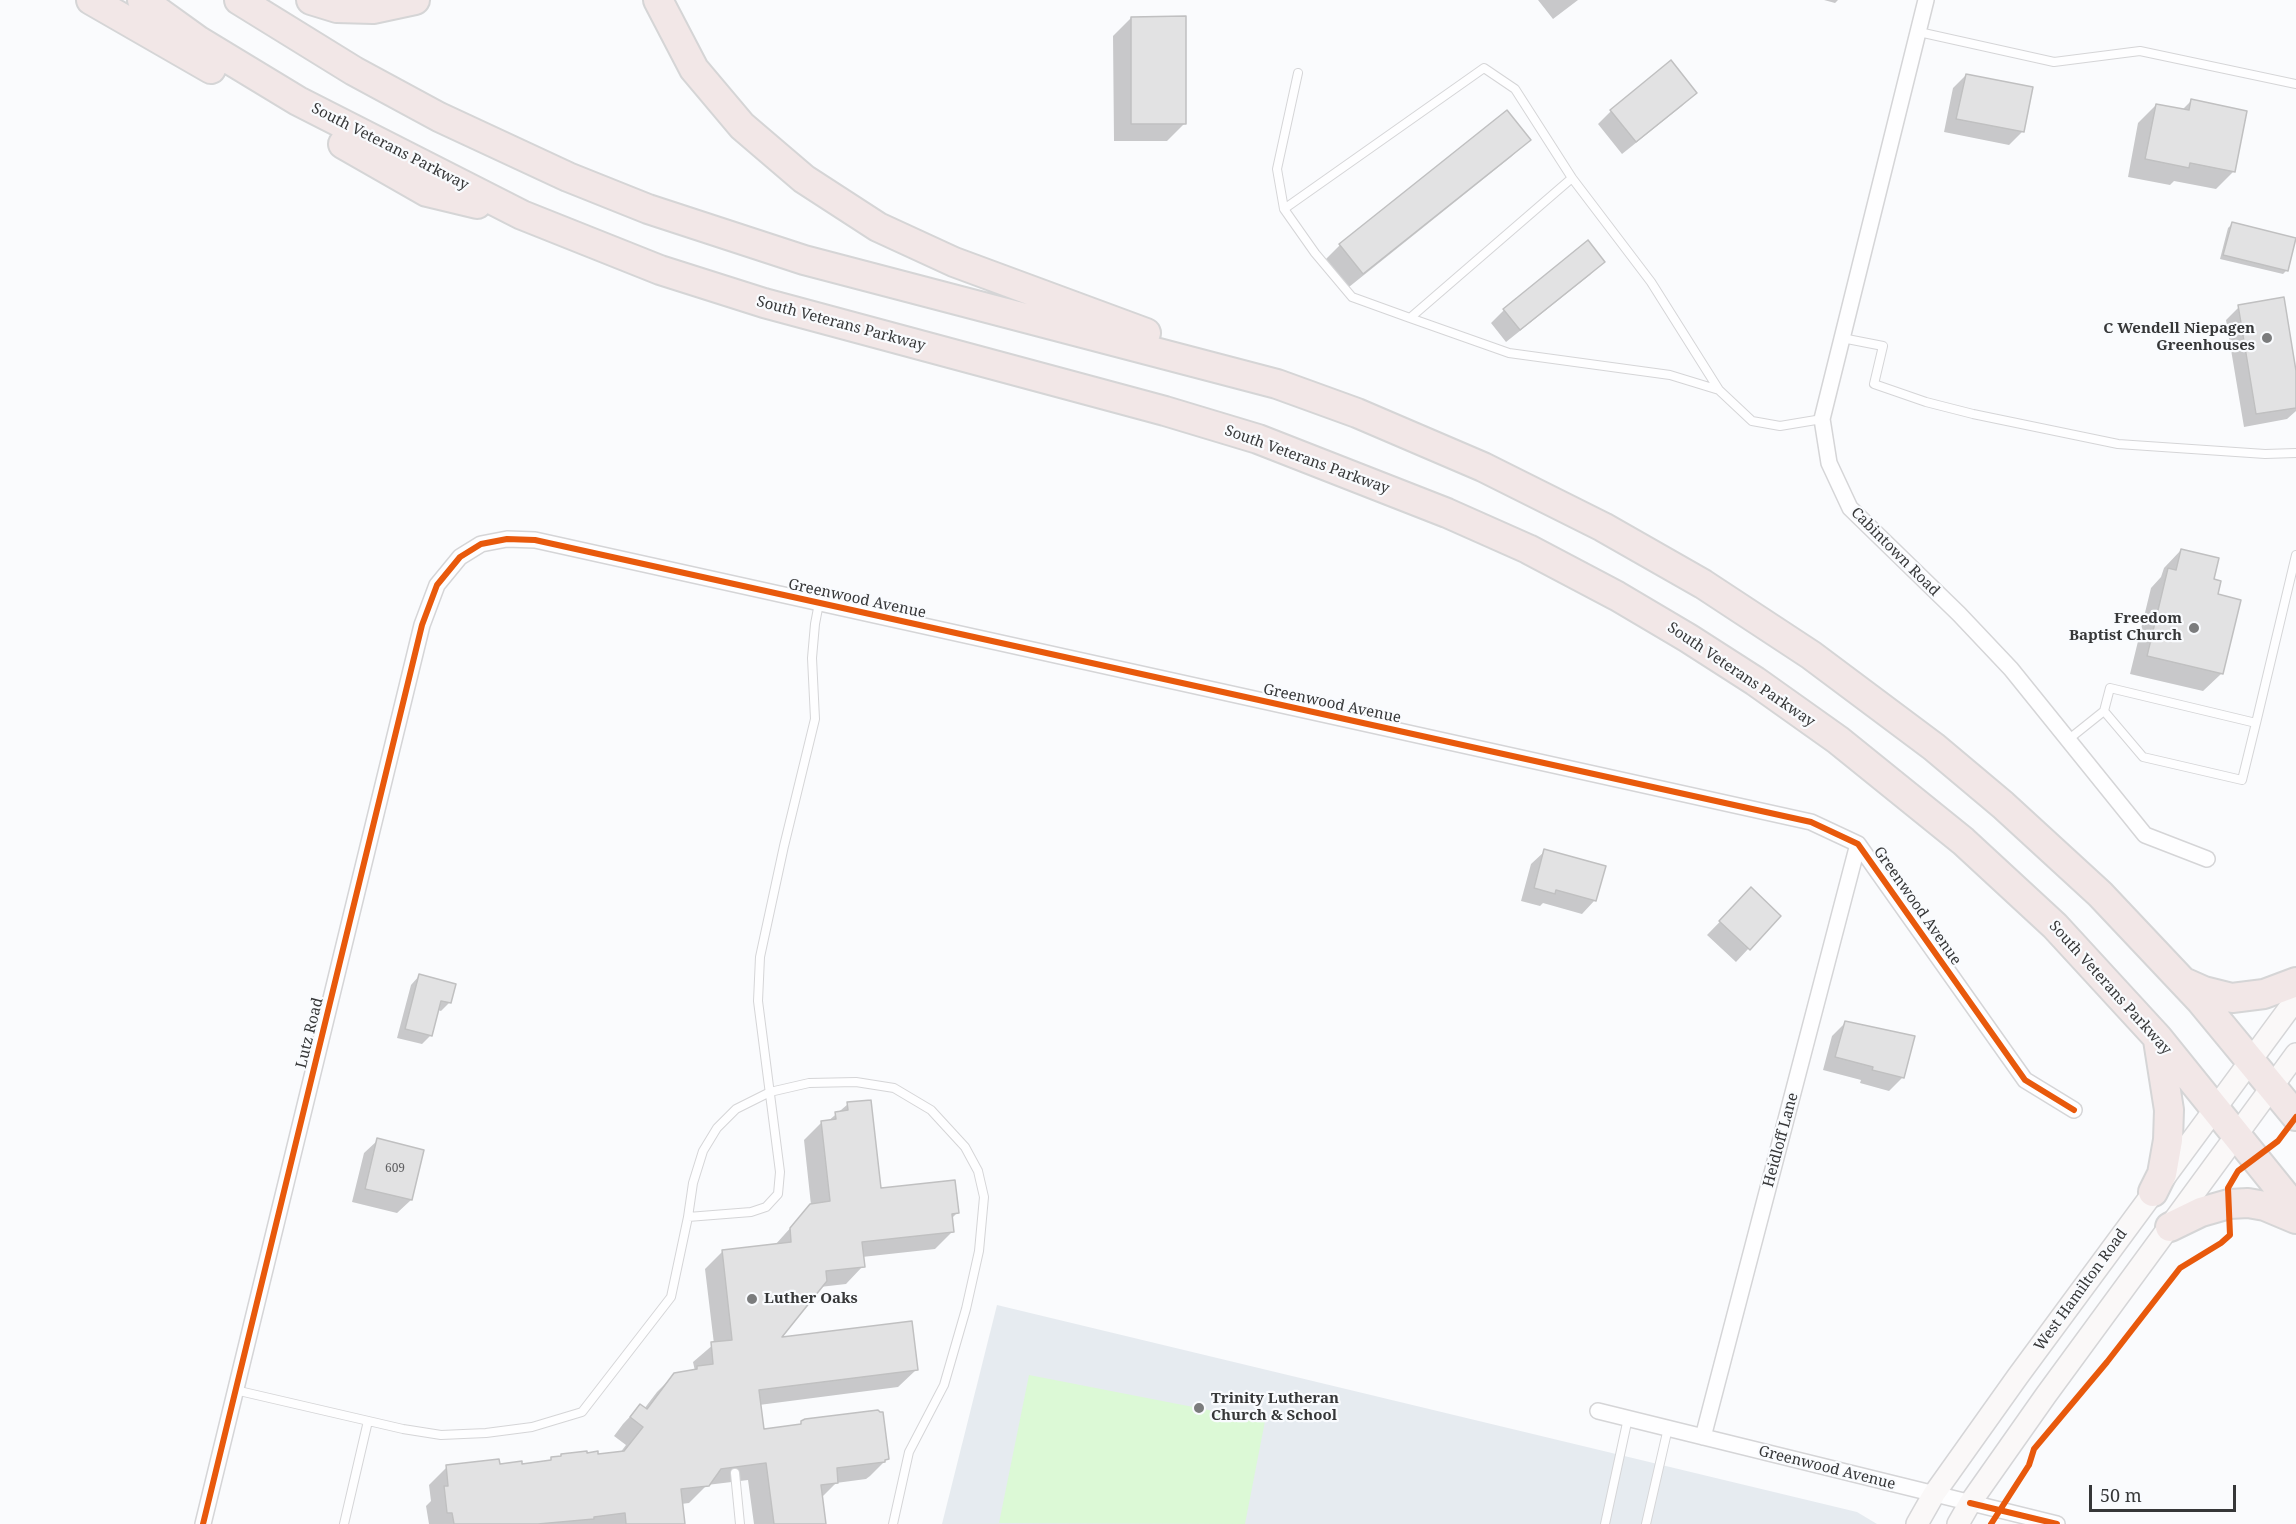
<!DOCTYPE html>
<style>
body{margin:0}
#map{position:relative;width:2296px;height:1524px;overflow:hidden;background:#fafbfd;font-family:"Noto Serif",serif}
canvas{display:block}
.scale{position:absolute;left:2089px;top:1485px;width:147px;height:27px;box-sizing:border-box;border:3px solid #363738;border-top:0;padding-left:8px;font-size:18px;line-height:21px;white-space:nowrap;color:#363738;-webkit-text-stroke:4px #f9fbfe;paint-order:stroke}
</style>
<div id="map">
<canvas width="2296" height="1524"></canvas>
<div class="scale">50 m</div>
</div>
<script>
const g = document.querySelector('canvas').getContext('2d');
g.lineJoin = 'round';
function fill(path, color) {
  g.fillStyle = color;
  g.fill(path, 'evenodd');
}
function shape(rows) {
  const path = new Path2D();
  for (const r of rows) {
    path.moveTo(r[0], r[1]);
    for (let i = 2; i < r.length; i += 2) path.lineTo(r[i], r[i + 1]);
  }
  return path;
}
function strokePath(path, color, width, dash) {
  g.strokeStyle = color;
  g.lineWidth = width;
  g.lineCap = dash ? 'butt' : 'round';
  g.setLineDash(dash || []);
  g.stroke(path);
}
function write(font, color, halo, rows, align = 'center') {
  g.font = font + ' "Noto Serif",serif';
  g.lineWidth = 4.5;
  g.setLineDash([]);
  g.textBaseline = 'middle';
  g.strokeStyle = halo;
  g.fillStyle = color;
  for (const [text, x, y, turn = 0] of rows) {
    g.save();
    g.translate(x, y);
    g.rotate((+turn || 0) * Math.PI / 180);
    g.textAlign = isNaN(turn) ? turn : align;
    if (halo) g.strokeText(text, 0, 0);
    g.fillText(text, 0, 0);
    g.restore();
  }
}
fill(shape([
 [997,1305,1857,1512,1877,1524,942,1524]
]), '#e6ebf0');
fill(shape([
 [1029,1375,1265,1421,1245,1524,999,1523]
]), '#dcf9d6');
fill(shape([
 [1538,0,1578,0,1553,19],
 [1824,0,1838,0,1835,3],
 [1131,18,1185,123,1167,141,1114,141,1113,36],
 [1966,75,2022,132,2009,145,1944,132,1953,88],
 [1695,92,1682,106,1622,154,1598,124,1611,111],
 [2191,101,2234,171,2216,189,2174,181,2170,185,2128,177,2138,123,2156,105,2182,110],
 [1529,139,1511,157,1344,291,1322,263,1340,245],
 [2232,224,2287,270,2283,274,2220,259,2228,228],
 [1603,261,1590,275,1506,342,1491,323,1504,310],
 [2239,307,2296,380,2296,411,2287,419,2244,427,2226,320],
 [2181,550,2212,581,2216,595,2239,601,2221,674,2203,691,2130,674,2151,588,2161,577,2164,568],
 [1545,851,1595,900,1582,914,1543,903,1540,906,1521,901,1531,864],
 [1738,903,1749,948,1736,962,1707,935],
 [419,976,449,1003,441,1011,438,1010,431,1035,422,1044,397,1038,411,985],
 [1846,1022,1903,1077,1889,1091,1860,1083,1861,1080,1823,1070,1832,1036],
 [848,1104,880,1190,958,1212,951,1219,953,1231,935,1249,862,1257,863,1266,846,1284,820,1287,778,1339,916,1370,898,1387,759,1405,762,1430,798,1426,802,1422,888,1458,870,1476,866,1479,836,1483,821,1498,824,1524,754,1524,748,1480,707,1485,689,1503,681,1504,683,1524,429,1524,426,1506,431,1501,429,1485,447,1467,521,1466,548,1462,561,1456,597,1456,620,1453,626,1445,614,1436,623,1424,640,1406,644,1409,657,1392,675,1374,695,1371,693,1362,714,1344,705,1269,723,1251,775,1245,811,1205,804,1140,822,1122,827,1122],
 [378,1140,411,1200,397,1213,352,1202,364,1153]
]), '#0003');
const building = shape([
 [1186,16,1186,124,1131,124,1131,17,1186,16],
 [1671,60,1697,93,1636,142,1610,110,1671,60],
 [1966,74,2033,87,2024,132,1956,119,1966,74],
 [2191,99,2247,111,2235,172,2190,163,2189,168,2145,159,2156,104,2189,110,2191,99],
 [1507,110,1531,140,1363,274,1339,244,1507,110],
 [2232,222,2296,238,2288,271,2223,255,2232,222],
 [1588,240,1605,262,1520,330,1503,309,1588,240],
 [2284,297,2296,371,2296,408,2256,414,2238,305,2284,297],
 [2181,549,2219,558,2214,579,2221,581,2218,594,2241,600,2223,674,2147,656,2168,568,2176,570,2181,549],
 [1544,849,1606,866,1596,901,1556,890,1555,894,1534,888,1544,849],
 [1751,887,1781,916,1750,950,1719,921,1751,887],
 [419,974,456,984,451,1003,441,1001,432,1036,405,1029,419,974],
 [1845,1021,1915,1036,1904,1078,1872,1070,1873,1067,1835,1057,1845,1021],
 [871,1100,881,1188,955,1180,959,1213,952,1214,954,1232,862,1242,865,1267,826,1271,827,1281,782,1337,912,1321,918,1370,759,1390,764,1429,801,1424,801,1421,805,1419,878,1410,880,1412,883,1412,889,1459,885,1460,885,1462,837,1468,838,1483,821,1485,826,1524,774,1524,766,1463,721,1469,709,1486,681,1489,685,1524,626,1524,625,1513,594,1517,594,1519,538,1524,454,1524,452,1513,447,1513,444,1486,448,1486,446,1465,499,1459,500,1464,522,1461,522,1464,551,1460,551,1457,561,1456,561,1454,587,1451,587,1453,598,1451,598,1454,624,1451,643,1427,630,1417,640,1404,647,1409,674,1373,697,1369,697,1366,713,1364,711,1342,732,1340,722,1250,791,1242,790,1228,810,1204,830,1201,821,1121,836,1119,835,1112,848,1110,847,1102,871,1100],
 [377,1138,424,1150,412,1200,365,1189,377,1138]
]);
fill(building, '#e2e2e3');
strokePath(building, '#c0c0c1', 1.5);
const lane = shape([
 [1919,32,2054,62,2140,51,2296,84],
 [1298,73,1277,169,1284,209,1315,253,1352,297,1410,318],
 [1572,178,1410,318,1509,353,1670,375,1719,390],
 [1284,209,1484,68,1515,89,1572,178,1651,282,1719,390,1752,421,1780,426,1822,419],
 [1842,338,1883,346,1874,384,1926,402,1973,414,2118,444,2265,454,2296,453],
 [2104,711,2143,757,2242,780,2256,723],
 [2069,739,2104,711,2110,688,2256,723,2296,555],
 [688,1217,693,1183,703,1151,717,1128,736,1109,770,1092,809,1083,856,1082,894,1088,931,1110,965,1147,978,1171,984,1197,979,1251,966,1309,944,1385,909,1452,893,1524],
 [235,1390,403,1429,441,1435,486,1433,532,1427,582,1412,671,1297,688,1217,751,1212,766,1207,778,1194,780,1172,758,1001,760,957,784,846,815,719,812,658,815,624,819,603],
 [735,1473,740,1524],
 [344,1524,368,1421],
 [1605,1524,1628,1418],
 [1646,1524,1668,1428]
]);
const street = shape([
 [1926,0,1822,419,1829,463,1850,508,1959,614,2011,669,2145,835,2207,859],
 [1598,1411,2057,1524],
 [1703,1437,1858,844],
 [203,1524,422,625,437,585,460,557,481,544,507,539,535,540,1811,822,1858,844,2025,1080,2074,1110]
]);
const secondary = shape([
 [1917,1524,1934,1494,2018,1376,2296,999],
 [1958,1524,1970,1503,2046,1395,2296,1054]
]);
const highway = shape([
 [91,0,211,69],
 [142,0,199,41,298,101,522,215,660,270,764,303,1165,411,1258,439,1447,513,1528,549,1617,596,1688,638,1755,681,1838,740,1963,841,2055,926,2158,1038,2296,1209],
 [239,0,354,71,439,117,568,177,648,209,804,260,1277,384,1357,413,1483,467,1603,527,1703,584,1811,655,1934,747,2003,805,2100,894,2201,1001,2296,1116],
 [311,0,337,8,373,9,415,0],
 [658,0,694,69,742,126,804,179,878,227,954,262,1146,333],
 [343,144,427,192,477,204],
 [2186,983,2204,991,2232,998,2264,994,2296,982],
 [2153,1192,2162,1174,2168,1140,2169,1110,2158,1040],
 [2170,1227,2201,1212,2229,1204,2248,1203,2265,1206,2296,1219]
]);
strokePath(lane, '#d5d5d7', 10);
strokePath(street, '#d5d5d7', 18);
strokePath(secondary, '#d5d5d7', 24);
strokePath(highway, '#d5d5d6', 32);
strokePath(lane, '#fefeff', 8);
strokePath(street, '#fefeff', 15);
strokePath(secondary, '#faf8f8', 21);
strokePath(highway, '#f2e7e7', 28);
strokePath(shape([
 [1970,1503,2057,1524],
 [203,1524,422,625,437,585,460,557,481,544,507,539,535,540,1811,822,1858,844,2025,1080,2074,1110],
 [1991,1524,2029,1465,2034,1449,2107,1362,2180,1268,2221,1243,2230,1235,2228,1188,2238,1171,2278,1141,2296,1117]
]), '#e8590c', 6);
for (const [x, y, r, color] of [
 [2267,338,6,"#7b7c7d"],
 [2194,628,6,"#7b7c7d"],
 [752,1299,6,"#7b7c7d"],
 [1199,1408,6,"#7b7c7d"]
]) {
  const dot = new Path2D();
  dot.arc(x, y, r, 0, 2 * Math.PI);
  g.fillStyle = color;
  g.fill(dot);
  strokePath(dot, '#f9fbfe', 2);
}
write('12px', '#626264', null, [
 ["609",395,1169]
]);
write('15px', '#363738', '#f9fbfe', [
 ["South Veterans Parkway",390,147,27],
 ["South Veterans Parkway",841,324,15],
 ["South Veterans Parkway",1307,460,20],
 ["Cabintown Road",1895,552,45],
 ["Greenwood Avenue",857,599,12],
 ["South Veterans Parkway",1741,675,34],
 ["Greenwood Avenue",1332,704,12],
 ["Greenwood Avenue",1917,906,55],
 ["South Veterans Parkway",2110,988,48],
 ["Lutz Road",310,1033,-76],
 ["Heidloff Lane",1781,1140,-75],
 ["West Hamilton Road",2081,1290,-54],
 ["Greenwood Avenue",1827,1468,14]
]);
write('bold 15px', '#363738', '#f9fbfe', [
 ["C Wendell Niepagen",2255,329],
 ["Greenhouses",2255,346],
 ["Freedom",2182,619],
 ["Baptist Church",2182,636],
 ["Luther Oaks",764,1299,"left"],
 ["Trinity Lutheran",1211,1399,"left"],
 ["Church & School",1211,1416,"left"]
], 'right');
</script>
